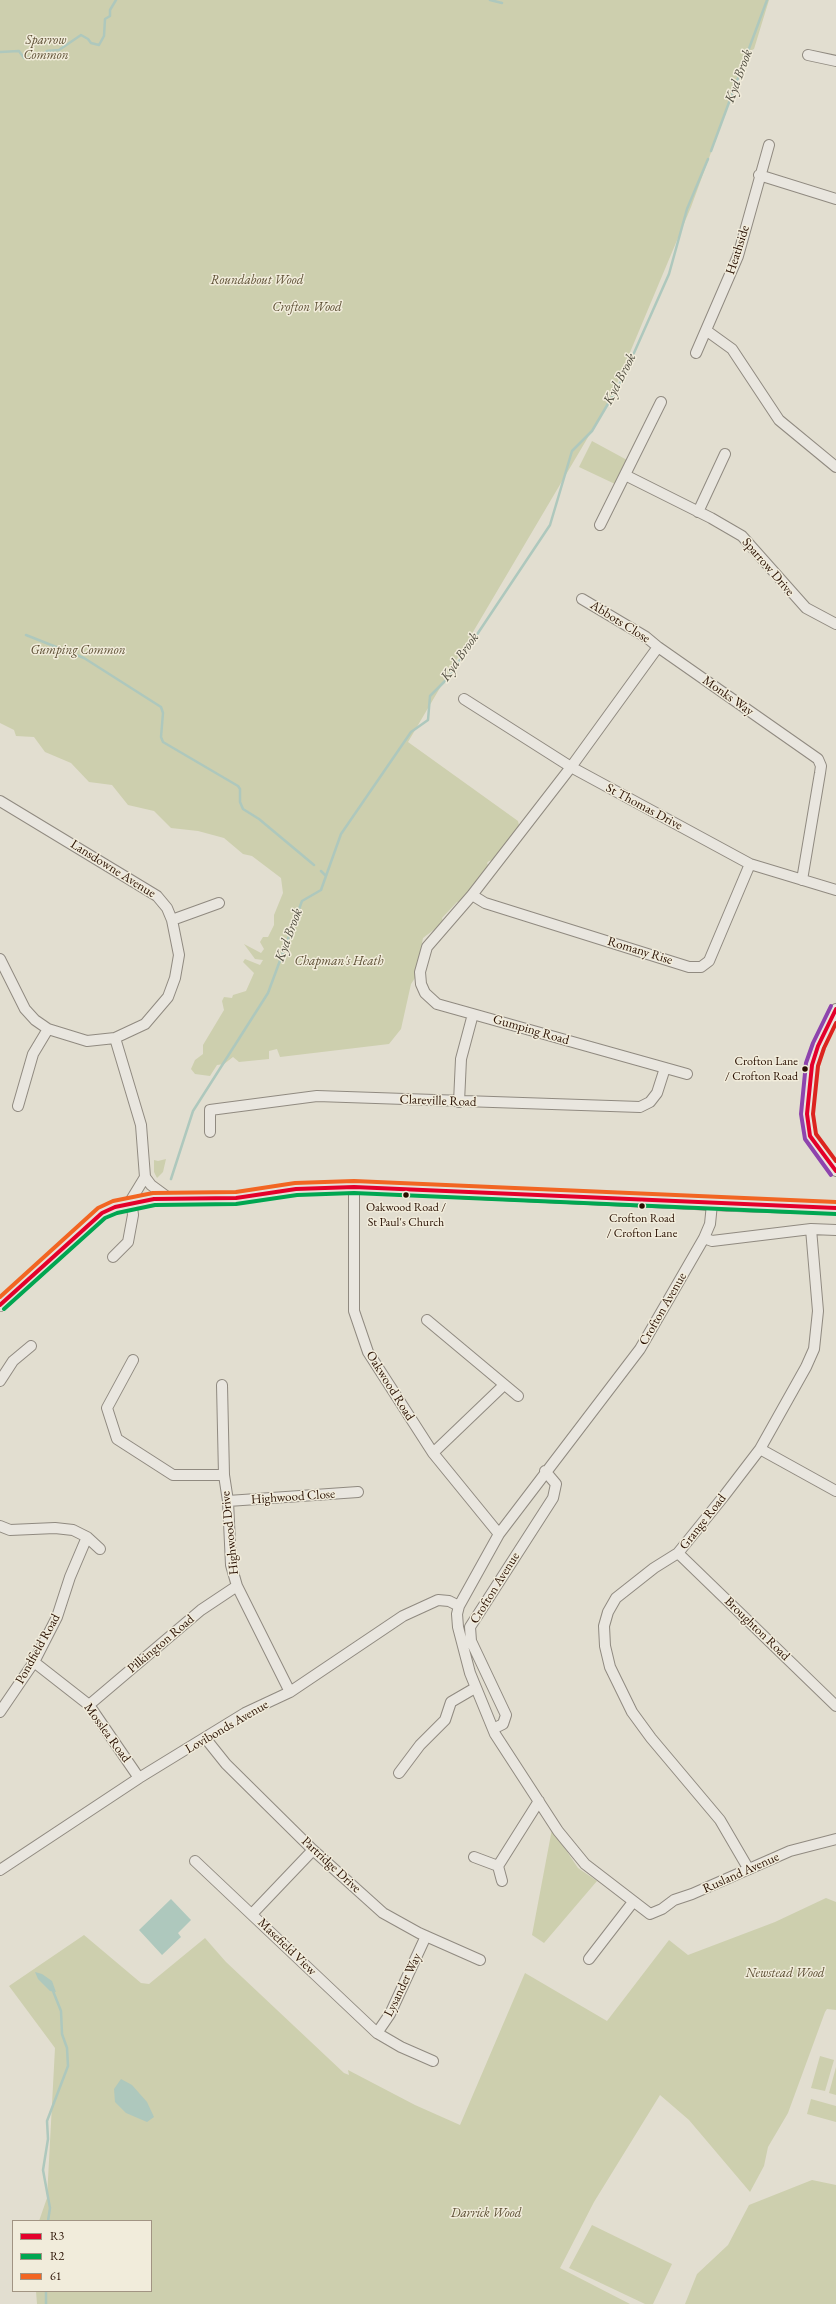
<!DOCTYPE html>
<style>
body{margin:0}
#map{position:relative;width:836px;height:2304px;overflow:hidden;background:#e2ded0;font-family:"EB Garamond",serif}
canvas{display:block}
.legend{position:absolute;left:12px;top:2220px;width:140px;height:72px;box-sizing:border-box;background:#f1ecdb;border:1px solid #a19483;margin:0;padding:5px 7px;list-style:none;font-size:12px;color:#280f00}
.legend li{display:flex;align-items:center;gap:8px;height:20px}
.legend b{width:20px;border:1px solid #a19483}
</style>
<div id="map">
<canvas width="836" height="2304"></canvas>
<ul class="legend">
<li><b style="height:5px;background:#e4002b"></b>R3</li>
<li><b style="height:5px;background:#00a651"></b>R2</li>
<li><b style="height:5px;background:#f26522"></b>61</li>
</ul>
</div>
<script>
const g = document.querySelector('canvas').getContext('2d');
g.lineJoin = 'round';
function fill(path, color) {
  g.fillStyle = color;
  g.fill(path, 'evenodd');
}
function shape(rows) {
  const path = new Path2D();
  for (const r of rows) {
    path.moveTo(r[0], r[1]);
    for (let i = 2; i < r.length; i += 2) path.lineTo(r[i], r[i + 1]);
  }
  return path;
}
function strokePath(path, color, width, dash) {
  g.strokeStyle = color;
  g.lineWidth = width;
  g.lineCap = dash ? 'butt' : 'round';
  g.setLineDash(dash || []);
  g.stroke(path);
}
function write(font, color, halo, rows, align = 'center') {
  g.font = font + ' "EB Garamond",serif';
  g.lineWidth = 3;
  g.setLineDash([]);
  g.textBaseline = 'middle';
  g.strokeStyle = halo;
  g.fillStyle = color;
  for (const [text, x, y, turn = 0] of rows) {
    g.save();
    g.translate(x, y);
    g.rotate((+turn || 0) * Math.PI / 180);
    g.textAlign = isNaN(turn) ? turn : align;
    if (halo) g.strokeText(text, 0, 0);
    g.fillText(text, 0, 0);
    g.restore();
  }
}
fill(shape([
 [0,0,769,0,754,49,748,52,691,207,610,400,408,742,518,821,519,825,518,831,495,860,489,861,487,863,490,869,469,893,465,894,462,901,457,902,442,918,443,921,440,925,423,938,415,978,411,984,401,1029,389,1044,280,1057,277,1049,269,1051,269,1059,239,1062,233,1057,224,1064,217,1065,210,1076,195,1074,191,1069,195,1060,203,1054,203,1045,224,1010,222,1001,224,997,232,998,233,995,246,991,254,973,243,962,245,959,260,965,263,960,255,959,244,944,261,953,264,949,260,942,263,937,268,937,274,925,274,915,283,893,281,878,252,856,243,854,224,838,198,831,171,828,154,811,128,805,112,785,89,782,71,763,45,752,34,737,16,736,14,730,0,723],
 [592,441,627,460,615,484,579,467],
 [166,1159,163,1172,157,1178,154,1172,154,1160,158,1161],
 [552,1829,578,1868,597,1881,544,1943,532,1935],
 [826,1898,836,1902,836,2010,827,2009,825,2012,788,2113,768,2147,764,2166,750,2192,689,2120,660,2095,594,2202,560,2268,630,2304,37,2304,36,2291,151,2291,151,2221,39,2221,47,2198,55,2048,9,1986,84,1935,141,1983,149,1984,205,1938,226,1962,344,2073,349,2075,348,2070,415,2105,460,2125,525,1973,607,2021,669,1940,688,1955,775,1922],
 [820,2056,834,2060,825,2091,811,2088],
 [836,2067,836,2095,829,2093],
 [811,2099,836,2106,836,2122,807,2114],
 [812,2180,836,2185,836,2304,685,2304,697,2274,728,2245,749,2205],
 [592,2225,672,2264,653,2304,645,2304,569,2268]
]), '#cdcfae');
fill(shape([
 [171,1899,191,1920,178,1933,181,1937,162,1955,139,1930],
 [35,1972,42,1974,52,1981,56,1992,50,1991,38,1979],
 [121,2079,132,2085,147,2102,154,2117,147,2122,126,2113,115,2102,114,2089]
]), '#aec8bd');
strokePath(shape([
 [490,0,502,3],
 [0,52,19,51,24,58,40,57,47,51,59,50,81,35,88,39,91,43,99,45,104,36,105,19,110,16,110,10,116,0],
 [711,151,767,0],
 [26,635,84,658,161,707,163,713,161,737,163,742,238,786,240,789,240,802,243,809,259,819,314,865],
 [321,871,326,876],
 [171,1179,193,1111,268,993,302,901,321,890,341,834,411,732,428,720,430,696,448,678,550,525,572,451,592,431,622,380,669,274,687,209,708,159],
 [48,2221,50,2208,43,2170,48,2139,47,2121,68,2066,67,2048,62,2034,61,2011,53,1991],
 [46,2291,46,2304]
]), '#aec8bd', 2.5);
const minor = shape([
 [808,55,836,61],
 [759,175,836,199],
 [707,331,732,349,779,420,836,467],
 [696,353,738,256,769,145],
 [625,475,711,518,742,536,806,608,836,624],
 [698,512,725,454],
 [600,525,661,402],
 [582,599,646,637,658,647],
 [464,699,571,767,750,864,836,890],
 [0,801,157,896,167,908,172,920,179,955,175,978,168,997,145,1024,115,1038,87,1041,48,1029,35,1020,25,1009,0,959],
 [472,895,485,903,689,967,701,967,709,961,750,864],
 [172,920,219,903],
 [836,1009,818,1046,812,1065,807,1114,810,1136,836,1171],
 [115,1038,141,1125,145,1177,151,1185,170,1199],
 [687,1074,437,1004,425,993,421,984,420,972,427,947,472,895,571,767,658,647,818,759,821,766,820,773,802,880],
 [459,1102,461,1059,473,1014],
 [18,1106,33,1054,48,1029],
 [210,1132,210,1110,317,1096,640,1107,650,1102,657,1093,665,1068],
 [354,1187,354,1311,368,1352,433,1453,499,1534],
 [712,1204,710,1224,704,1238,640,1349,499,1534,459,1606,457,1614,458,1627,470,1673,495,1734,558,1831,585,1864,650,1914,662,1909,674,1900,692,1894,790,1851,836,1839],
 [704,1238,712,1241,811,1229,836,1230],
 [113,1257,128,1242,133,1215,131,1200,145,1177],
 [427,1320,518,1396],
 [133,1360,107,1408,117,1439,173,1475,224,1475],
 [0,1381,13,1361,31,1346],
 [222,1385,224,1475,228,1501,231,1565,237,1586,290,1692],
 [760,1449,836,1491],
 [433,1453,504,1385],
 [228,1501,358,1492],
 [0,1526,10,1530,55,1528,73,1530,87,1537,100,1549],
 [678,1553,836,1706],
 [34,1662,89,1705,139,1778],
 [89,1705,201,1610,237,1586],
 [0,1712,34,1662,57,1617,70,1577,87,1537],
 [493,1729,503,1724,506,1715,471,1641,470,1627,553,1498,556,1484,545,1471],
 [206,1739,226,1764,313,1850,383,1913,419,1933,480,1960],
 [399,1773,420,1745,445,1720,451,1702,475,1688],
 [474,1857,498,1866,539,1801],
 [195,1861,377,2033,401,2047,433,2061],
 [498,1866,502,1881],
 [748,1868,720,1820,651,1738,632,1712,610,1667,605,1646,604,1626,608,1612,616,1598,654,1568,678,1553,724,1496,760,1449,806,1367,814,1349,818,1311,811,1229],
 [0,1870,139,1778,245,1713,290,1692,403,1616,438,1600,449,1601,459,1606],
 [252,1914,313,1850],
 [589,1959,633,1902],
 [377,2033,390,2014,426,1936]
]);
const major = shape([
 [0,1305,102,1213,115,1207,154,1199,236,1198,296,1189,354,1187,737,1205,836,1208]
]);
strokePath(minor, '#908a80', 12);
strokePath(major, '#756e65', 14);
strokePath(minor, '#e9e6df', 10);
strokePath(major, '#e5e2da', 13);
strokePath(shape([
 [836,1009,818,1046,812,1065,807,1114,810,1136,836,1171],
 [0,1305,102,1213,115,1207,154,1199,236,1198,296,1189,354,1187,836,1208]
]), '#e4002b', 4);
strokePath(shape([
 [4,1309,105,1218,117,1213,155,1205,236,1204,297,1195,354,1193,836,1214]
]), '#00a651', 4);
strokePath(shape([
 [0,1297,98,1208,113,1201,153,1193,236,1192,295,1183,354,1181,836,1202]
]), '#f26522', 4);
strokePath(shape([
 [831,1006,813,1043,806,1063,801,1114,805,1139,831,1175]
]), '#8e44ad', 4);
strokePath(shape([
 [836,1023,824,1048,818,1066,813,1114,816,1134,836,1161]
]), '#dc241f', 4);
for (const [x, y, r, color] of [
 [805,1069,3.5,"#280f00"],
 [406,1195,3.5,"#280f00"],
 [642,1206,3.5,"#280f00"]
]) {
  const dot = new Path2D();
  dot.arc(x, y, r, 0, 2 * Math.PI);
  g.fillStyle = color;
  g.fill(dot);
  strokePath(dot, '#f1ecdb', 1.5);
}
write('12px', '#280f00', '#f1ecdb', [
 ["Crofton Lane",798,1062,"right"],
 ["/ Crofton Road",798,1077,"right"],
 ["Oakwood Road /",406,1208],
 ["St Paul's Church",406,1223],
 ["Crofton Road",642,1219],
 ["/ Crofton Lane",642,1234]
]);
write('italic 13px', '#5c4e33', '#f1ecdb', [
 ["Sparrow",46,40],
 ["Common",46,55],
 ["Roundabout Wood",257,280],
 ["Crofton Wood",307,307],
 ["Gumping Common",78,650],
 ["Chapman's Heath",339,961],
 ["Newstead Wood",785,1973],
 ["Darrick Wood",486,2213]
]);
write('13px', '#280f00', '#f1ecdb', [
 ["Heathside",738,250,-72],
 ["Sparrow Drive",768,567,49],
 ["Abbots Close",620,622,32],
 ["Monks Way",728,696,35],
 ["St Thomas Drive",644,807,28],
 ["Lansdowne Avenue",113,869,32],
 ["Romany Rise",640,951,17],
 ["Gumping Road",531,1030,16],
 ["Clareville Road",438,1101,2],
 ["Crofton Avenue",663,1309,-60],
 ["Oakwood Road",390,1386,58],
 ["Highwood Close",293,1497,-4],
 ["Grange Road",703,1522,-52],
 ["Highwood Drive",230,1533,-96],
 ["Crofton Avenue",495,1588,-58],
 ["Broughton Road",757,1629,44],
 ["Pilkington Road",161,1644,-40],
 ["Pondfield Road",38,1649,-61],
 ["Lovibonds Avenue",227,1727,-30],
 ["Mosslea Road",107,1733,54],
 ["Partridge Drive",331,1865,43],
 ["Rusland Avenue",741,1873,-24],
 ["Masefield View",287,1947,44],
 ["Lysander Way",403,1985,-64]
]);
write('italic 14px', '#4f4c3f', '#f1ecdb', [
 ["Kyd Brook",739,76,-70],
 ["Kyd Brook",620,379,-63],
 ["Kyd Brook",460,657,-55],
 ["Kyd Brook",289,935,-70]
]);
</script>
